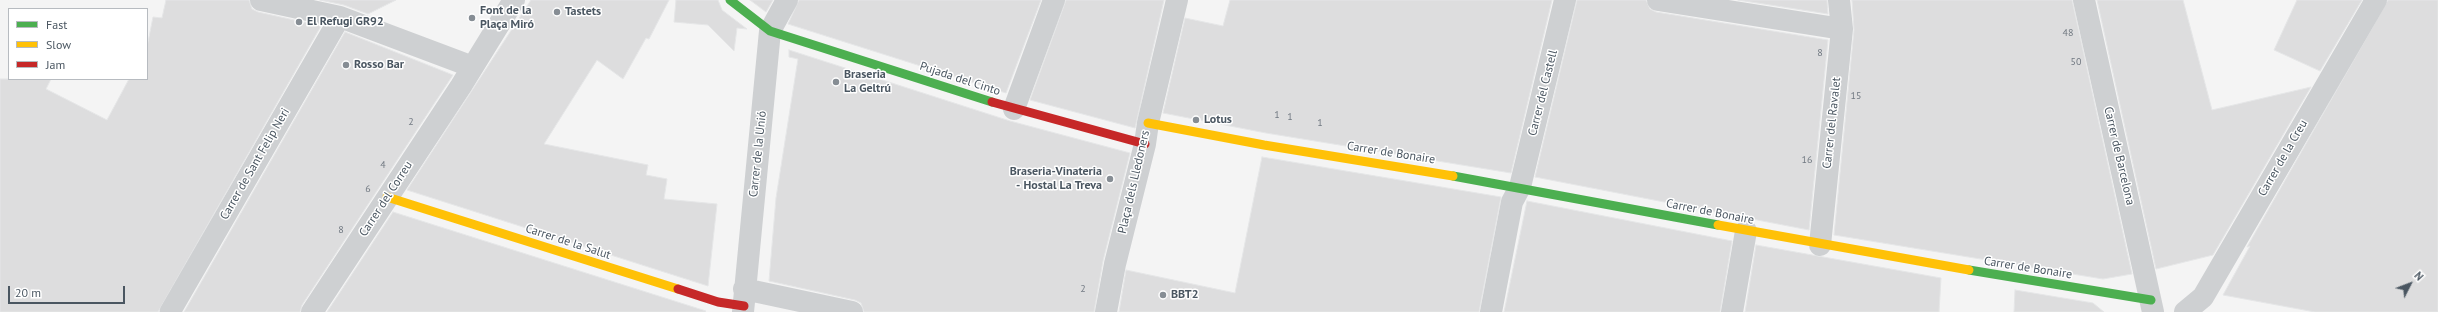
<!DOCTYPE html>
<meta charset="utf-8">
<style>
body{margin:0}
#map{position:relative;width:2438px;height:312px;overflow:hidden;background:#f4f4f4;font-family:"PT Sans",sans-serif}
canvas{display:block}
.legend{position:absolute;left:8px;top:8px;width:140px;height:72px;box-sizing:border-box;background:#fff;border:1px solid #b7bbc0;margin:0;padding:5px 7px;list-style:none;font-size:12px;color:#4a5661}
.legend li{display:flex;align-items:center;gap:8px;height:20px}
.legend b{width:20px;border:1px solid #b7bbc0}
.north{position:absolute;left:2390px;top:264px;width:40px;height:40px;-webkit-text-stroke:3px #fff;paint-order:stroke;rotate:48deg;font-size:11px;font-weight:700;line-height:16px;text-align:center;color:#4a5661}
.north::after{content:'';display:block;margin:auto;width:14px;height:18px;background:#4a5661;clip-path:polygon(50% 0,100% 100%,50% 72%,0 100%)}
.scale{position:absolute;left:8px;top:286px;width:117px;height:18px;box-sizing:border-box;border:2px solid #4a5661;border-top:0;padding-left:5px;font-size:12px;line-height:14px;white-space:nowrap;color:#4a5661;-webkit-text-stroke:3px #fff;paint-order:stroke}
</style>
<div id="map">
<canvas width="2438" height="312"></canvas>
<ul class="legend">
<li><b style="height:5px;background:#4caf50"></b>Fast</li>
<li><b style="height:5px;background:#ffc107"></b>Slow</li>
<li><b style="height:5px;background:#c62828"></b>Jam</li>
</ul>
<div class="north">N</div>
<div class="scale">20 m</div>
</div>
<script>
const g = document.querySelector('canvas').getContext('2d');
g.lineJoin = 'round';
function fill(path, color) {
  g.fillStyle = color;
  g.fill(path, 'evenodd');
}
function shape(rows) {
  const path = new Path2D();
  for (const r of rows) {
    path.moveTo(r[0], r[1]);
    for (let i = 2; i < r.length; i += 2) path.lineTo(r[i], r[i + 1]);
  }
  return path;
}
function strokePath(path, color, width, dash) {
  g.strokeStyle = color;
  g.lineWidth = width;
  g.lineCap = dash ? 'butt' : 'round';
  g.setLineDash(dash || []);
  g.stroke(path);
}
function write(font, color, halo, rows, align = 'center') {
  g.font = font + ' "PT Sans",sans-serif';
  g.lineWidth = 3;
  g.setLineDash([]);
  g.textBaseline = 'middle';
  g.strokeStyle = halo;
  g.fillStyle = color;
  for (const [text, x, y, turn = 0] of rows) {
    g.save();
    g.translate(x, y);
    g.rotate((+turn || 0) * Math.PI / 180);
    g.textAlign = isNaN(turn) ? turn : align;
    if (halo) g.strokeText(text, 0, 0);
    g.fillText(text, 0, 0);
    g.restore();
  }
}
const building = shape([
 [166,0,249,0,252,9,258,12,321,26,158,312,0,312,0,79,51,79,46,89,107,120,129,79,147,79,147,47,153,17,162,18,166,0],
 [320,0,396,0,368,14,344,5,320,0],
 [531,0,669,0,649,39,646,38,623,79,597,60,544,144,648,165,646,175,667,179,664,199,717,204,708,286,407,190,531,0],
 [676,0,718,0,722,10,747,29,737,28,734,51,708,25,674,22,676,0],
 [750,0,773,0,766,12,750,0],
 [799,0,1041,0,1006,93,788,24,799,0],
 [1066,0,1164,0,1135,128,1030,100,1066,0],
 [1230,0,1552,0,1511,173,1266,133,1163,113,1185,18,1223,26,1230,0],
 [1577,0,1646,0,1650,9,1656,12,1828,40,1809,230,1535,177,1577,0],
 [1738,0,1827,0,1828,14,1738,0],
 [1852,0,2072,0,2132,274,2103,279,1834,235,1854,30,1852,0],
 [2097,0,2183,0,2212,110,2311,87,2213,255,2156,269,2097,0],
 [2297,0,2362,0,2320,71,2274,50,2297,0],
 [2388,0,2438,0,2438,312,2315,312,2223,295,2250,246,2247,247,2388,0],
 [345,32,453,75,302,305,300,312,184,312,345,32],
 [789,50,1010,121,1130,153,1103,261,1094,312,864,312,861,303,855,300,769,281,776,198,798,59,789,57,789,50],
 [1262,157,1501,197,1479,312,1119,312,1126,270,1235,293,1262,157],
 [1527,201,1732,241,1720,312,1504,312,1527,201],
 [393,212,706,311,705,312,327,312,393,212],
 [1756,245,1941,278,1939,312,1745,312,1756,245],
 [2015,290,2093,303,2104,312,2014,312,2015,290]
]);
fill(building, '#ddddde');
strokePath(building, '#e5e6e7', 1);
strokePath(shape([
 [170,312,335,26]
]), '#ced0d2', 21);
strokePath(shape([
 [261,0,340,17,473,67],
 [1658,0,1842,29],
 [2084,0,2153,312],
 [1014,109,1054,0],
 [1820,245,1842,29,1839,0],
 [744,289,852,312],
 [312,312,461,86,514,0],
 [743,312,770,31,787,0],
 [1106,312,1115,264,1145,144,1148,123,1177,0],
 [1491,312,1512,202,1520,187,1565,0],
 [1732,312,1746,231],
 [2185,312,2203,297,2376,0]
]), '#ced0d2', 22);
strokePath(shape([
 [730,0,770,31,992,102],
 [1453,176,1718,225],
 [1969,270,2151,300]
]), '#4caf50', 9);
strokePath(shape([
 [1148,123,1264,145,1453,176],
 [387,197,678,289],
 [1718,225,1969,270]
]), '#ffc107', 9);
strokePath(shape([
 [992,102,1145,144],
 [678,289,718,302,744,306]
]), '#c62828', 9);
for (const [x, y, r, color] of [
 [557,12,4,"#868d94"],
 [472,18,4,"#868d94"],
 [299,22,4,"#868d94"],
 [346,65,4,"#868d94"],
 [836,82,4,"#868d94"],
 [1196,120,4,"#868d94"],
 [1110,179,4,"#868d94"],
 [1163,295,4,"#868d94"]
]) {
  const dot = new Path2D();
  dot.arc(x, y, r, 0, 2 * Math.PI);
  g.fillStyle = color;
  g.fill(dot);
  strokePath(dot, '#fff', 1.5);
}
write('10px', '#707881', null, [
 ["48",2068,33],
 ["8",1820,53],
 ["50",2076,62],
 ["15",1856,96],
 ["1",1277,115],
 ["1",1290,117],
 ["2",411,122],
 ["1",1320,123],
 ["16",1807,160],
 ["4",383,165],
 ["6",368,189],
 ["8",341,230],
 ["2",1083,289]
]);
write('bold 12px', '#4a5661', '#fff', [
 ["Font de la",480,11],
 ["Plaça Miró",480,25],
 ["Tastets",565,12],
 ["El Refugi GR92",307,22],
 ["Rosso Bar",354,65],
 ["Braseria",844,75],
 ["La Geltrú",844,89],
 ["Lotus",1204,120],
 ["Braseria-Vinateria",1102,172,"right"],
 ["- Hostal La Treva",1102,186,"right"],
 ["BBT2",1171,295]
], 'left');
write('12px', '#4a5661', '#fff', [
 ["Pujada del Cinto",960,79,18],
 ["Carrer del Castell",1543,93,-76],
 ["Carrer del Ravalet",1832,123,-84],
 ["Carrer de Bonaire",1391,153,9],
 ["Carrer de la Unió",758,154,-84],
 ["Carrer de Barcelona",2119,156,77],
 ["Carrer de la Creu",2283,158,-60],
 ["Carrer de Sant Felip Neri",255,164,-60],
 ["Plaça dels Lledoners",1134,182,-77],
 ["Carrer del Correu",386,199,-57],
 ["Carrer de Bonaire",1710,212,11],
 ["Carrer de la Salut",568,242,18],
 ["Carrer de Bonaire",2028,268,9]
]);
</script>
